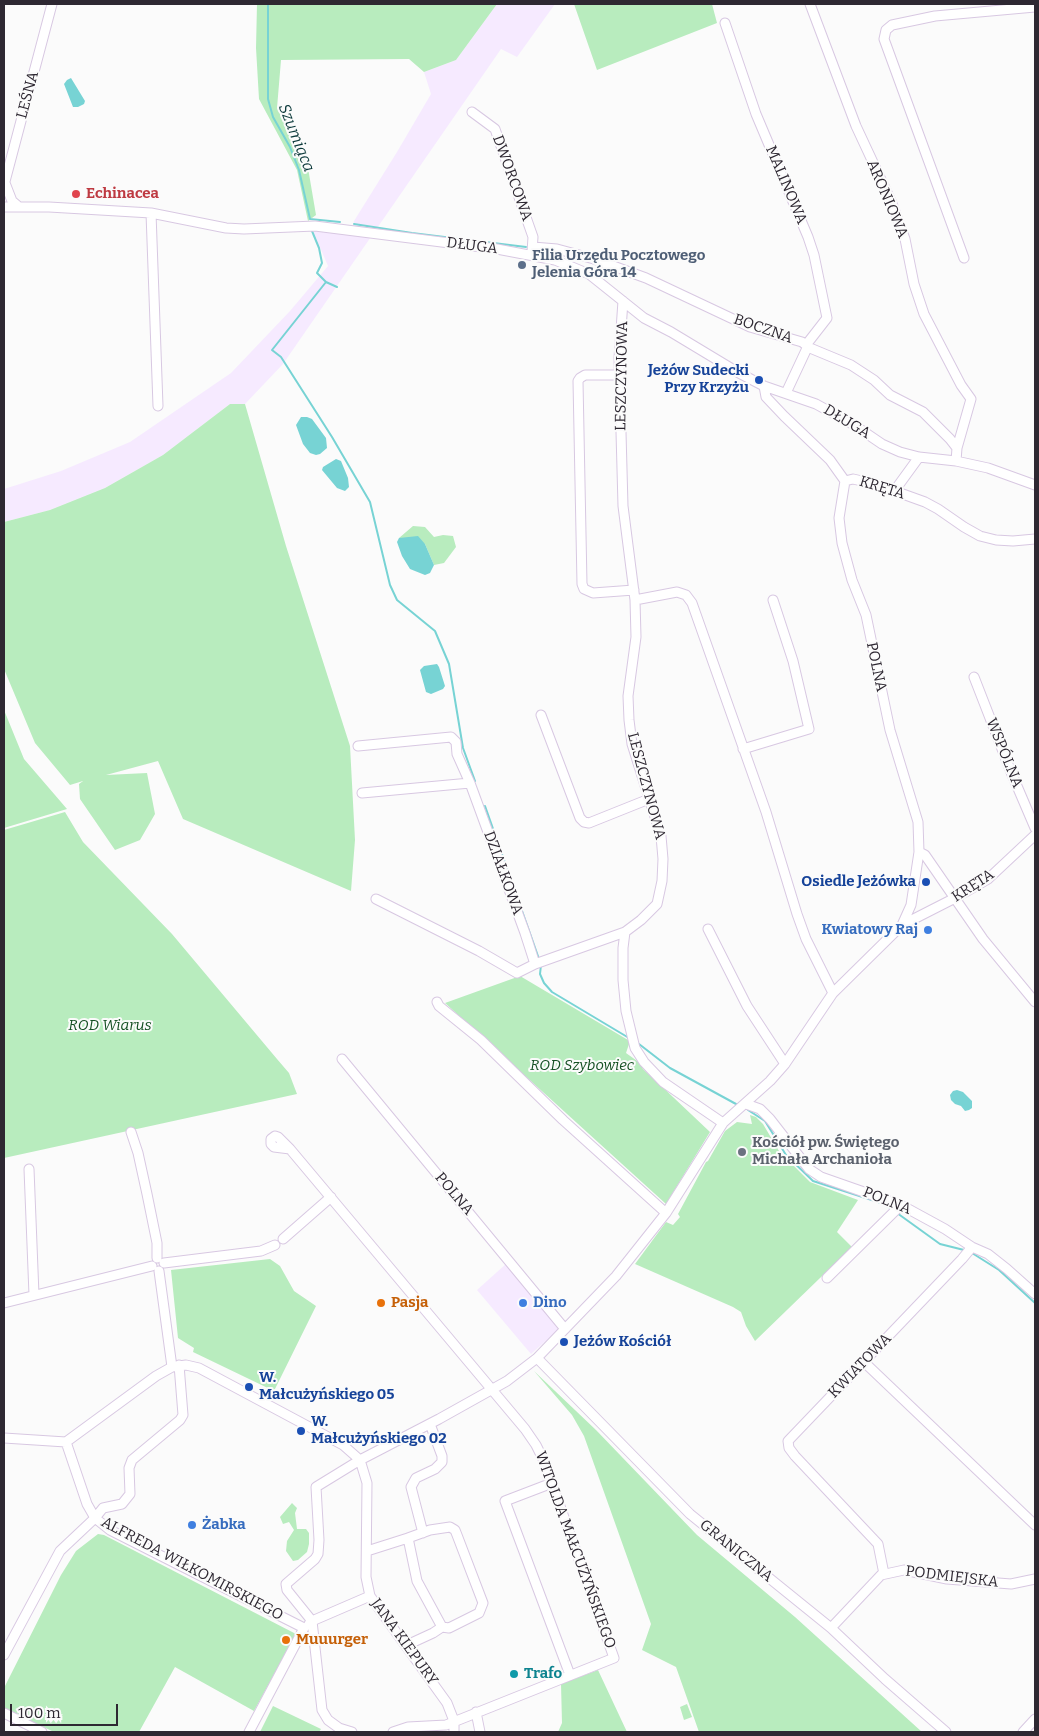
<!DOCTYPE html>
<meta charset="utf-8">
<style>
body{margin:0}
#map{position:relative;width:1039px;height:1736px;overflow:hidden;background:#fbfbfb;font-family:Bitter,serif}
canvas{display:block}
.frame{position:absolute;inset:0;border:5px solid #2e2832;pointer-events:none}
.scale{position:absolute;left:10px;top:1704px;width:108px;height:22px;box-sizing:border-box;border:2px solid #2e2832;border-top:0;padding-left:6px;font-size:15px;line-height:18px;white-space:nowrap;color:#2e2832;-webkit-text-stroke:4px #fbfbfb;paint-order:stroke}
</style>
<div id="map">
<canvas width="1039" height="1736"></canvas>
<div class="frame"></div>
<div class="scale">100 m</div>
</div>
<script>
const g = document.querySelector('canvas').getContext('2d');
g.lineJoin = 'round';
function fill(path, color) {
  g.fillStyle = color;
  g.fill(path, 'evenodd');
}
function shape(rows) {
  const path = new Path2D();
  for (const r of rows) {
    path.moveTo(r[0], r[1]);
    for (let i = 2; i < r.length; i += 2) path.lineTo(r[i], r[i + 1]);
  }
  return path;
}
function strokePath(path, color, width, dash) {
  g.strokeStyle = color;
  g.lineWidth = width;
  g.lineCap = dash ? 'butt' : 'round';
  g.setLineDash(dash || []);
  g.stroke(path);
}
function write(font, color, halo, rows, align = 'center') {
  g.font = font + ' Bitter,serif';
  g.lineWidth = 4;
  g.setLineDash([]);
  g.textBaseline = 'middle';
  g.strokeStyle = halo;
  g.fillStyle = color;
  for (const [text, x, y, turn = 0] of rows) {
    g.save();
    g.translate(x, y);
    g.rotate((+turn || 0) * Math.PI / 180);
    g.textAlign = isNaN(turn) ? turn : align;
    if (halo) g.strokeText(text, 0, 0);
    g.fillText(text, 0, 0);
    g.restore();
  }
}
fill(shape([
 [497,4,555,4,517,57,501,49,283,364,245,404,230,404,163,455,105,488,50,510,4,522,4,489,61,471,130,442,231,373,290,311,328,266,313,231,351,235,354,221,397,152,431,94,424,72,456,60],
 [507,1263,558,1324,559,1329,531,1354,477,1290]
]), '#f6eaff');
fill(shape([
 [257,4,497,4,456,60,424,72,409,59,281,60,277,108,308,168,316,215,308,221,297,170,259,99,256,48],
 [574,4,712,4,717,23,597,70],
 [230,404,245,404,286,546,350,746,355,840,351,891,183,819,158,761,106,775,147,773,155,814,140,840,115,850,80,799,79,784,83,781,70,785,35,743,4,669,4,522,50,510,105,488,163,455],
 [413,526,425,527,434,537,443,535,453,536,456,547,444,563,434,565,425,544,399,538],
 [4,710,24,759,67,809,4,828],
 [65,812,83,842,172,934,277,1059,289,1073,297,1094,4,1158,4,830],
 [520,976,628,1040,629,1044,626,1053,640,1063,643,1069,655,1080,710,1132,666,1204,445,1003],
 [750,1115,756,1117,763,1124,779,1151,810,1182,858,1200,837,1232,852,1247,755,1341,746,1326,741,1312,733,1307,635,1264,666,1222,673,1225,680,1217,678,1214,706,1162,708,1161,725,1131,737,1122,752,1124],
 [270,1259,280,1266,294,1291,316,1306,274,1391,193,1352,194,1348,178,1338,171,1270],
 [534,1371,596,1430,697,1535,795,1617,922,1732,699,1732,676,1667,642,1650,651,1624,584,1436,572,1415],
 [292,1503,297,1508,295,1513,297,1529,306,1529,309,1533,309,1544,307,1552,298,1560,293,1561,286,1551,287,1541,294,1530,289,1522,283,1524,280,1517],
 [98,1534,104,1535,296,1634,254,1711,175,1667,139,1732,54,1732,4,1708,4,1688,61,1575,76,1551],
 [598,1670,627,1732,558,1732,562,1723,561,1684],
 [687,1704,692,1717,684,1720,680,1707],
 [273,1706,321,1729,319,1732,260,1732]
]), '#b8ecbe');
fill(shape([
 [71,78,85,101,84,104,78,107,73,107,64,84,67,80],
 [301,417,307,417,312,419,326,438,327,448,320,454,316,455,310,453,303,444,296,425],
 [336,459,341,461,348,478,349,487,345,491,337,488,322,470,323,467],
 [418,536,425,544,434,565,430,573,425,575,410,569,402,556,397,542,399,538],
 [437,664,439,667,445,686,443,689,431,694,426,692,420,670,424,666],
 [957,1090,963,1092,972,1101,972,1108,969,1110,965,1111,961,1106,955,1104,951,1100,950,1095,953,1091]
]), '#77d3d4');
strokePath(shape([
 [268,4,268,99,273,117,290,147,299,170,310,219,340,222],
 [354,224,412,233,526,247],
 [312,231,319,248,322,263,317,273,326,282,337,287],
 [326,282,272,350,281,357,332,437,370,502,390,585,397,600,435,631,449,664,463,748,475,781],
 [485,806,539,959],
 [541,965,540,974,544,983,552,992,629,1038],
 [639,1044,670,1068,736,1104],
 [748,1110,765,1121,786,1155,813,1181,881,1203,890,1208],
 [897,1213,940,1244,964,1250],
 [972,1253,999,1270,1035,1303]
]), '#77d3d4', 2);
const minor = shape([
 [810,4,856,126,891,201,905,239,914,284,924,314,961,385,971,399,957,448,956,461],
 [725,23,756,114,808,237,814,255,827,318,806,345],
 [472,112,495,129,533,237,532,252],
 [5,183,12,201,19,207],
 [4,185,52,4],
 [4,207,49,207,151,213,226,228,244,229,315,226,497,249,555,260,589,274,644,318,671,332,739,373,764,386,816,404,854,425,882,444,900,452,919,457,956,461,988,468,1035,485],
 [151,213,158,406],
 [533,247,557,249,594,259,646,278,750,327,802,342,810,348,851,365,874,380,890,395,923,412,950,439,957,448],
 [964,258,884,39,886,30,892,25,935,16,1035,7],
 [623,301,619,358,623,506,635,600,636,637,628,696,629,720,632,744,661,836,663,859,662,881,657,904,641,920,625,932,623,948,623,980,626,1011,635,1048,644,1062,663,1082,723,1123],
 [620,375,585,375,580,378,578,381,582,584,584,589,593,593,634,590],
 [764,386,766,397,784,416,830,460,845,481],
 [786,393,808,346],
 [845,481,853,479,875,484,925,502,938,509,964,527,980,536,996,540,1013,541,1035,539],
 [895,490,919,457],
 [635,600,677,592,686,595,692,603,766,812,797,914,806,939,833,993],
 [974,677,1011,772,1035,828],
 [541,715,580,818,584,822,589,823,649,799],
 [358,746,451,737,456,742,457,754,470,783],
 [743,749,809,729,793,661,773,600],
 [362,793,470,783,525,933,535,964],
 [919,852,925,855,983,939,1035,1002],
 [376,899,479,951,517,973,535,964,625,932],
 [902,925,955,898,988,879,1035,835],
 [708,929,747,1006,785,1064],
 [437,1002,439,1006,481,1040,563,1120,666,1213],
 [342,1059,565,1329],
 [746,1104,760,1109,770,1119,809,1169,821,1177,901,1205,945,1229,972,1247,988,1254,1007,1269,1035,1294],
 [131,1132,138,1153,147,1194,157,1243,157,1258],
 [290,1149,274,1147,271,1144,271,1139,275,1136,278,1137,290,1149,525,1429,536,1445,544,1461,614,1658,446,1725,408,1727,393,1732],
 [29,1169,34,1295],
 [283,1239,331,1197],
 [164,1263,261,1251,275,1245],
 [159,1271,172,1367],
 [827,1278,901,1205],
 [4,1303,152,1266],
 [537,1358,690,1514,831,1628,885,1679,946,1732],
 [864,1362,1035,1525],
 [4,1438,66,1442,156,1376,172,1367,186,1365,199,1368,343,1445,360,1460,367,1483,366,1577,370,1596,447,1703,454,1721,454,1732],
 [66,1442,87,1504,95,1518,103,1508,122,1504,130,1494,129,1468,132,1460,180,1420,183,1415,179,1365],
 [552,1483,505,1501,570,1675],
 [423,1533,411,1487,416,1478,435,1469,442,1462,442,1456,430,1424],
 [408,1538,430,1530,450,1527,455,1530,457,1535,483,1603,479,1613,449,1628,442,1627],
 [367,1551,408,1538,417,1581,442,1627,433,1633,407,1645],
 [884,1574,878,1544,795,1456,789,1448,788,1441,962,1259,972,1247],
 [309,1624,312,1621,370,1596],
 [831,1628,881,1575,904,1570,947,1579,1011,1584,1035,1579],
 [4,1655,60,1551,95,1518,110,1530,304,1628,249,1732],
 [476,1712,480,1732],
 [4,1713,42,1732],
 [352,1732,339,1728,328,1720,322,1710,312,1621,287,1590,286,1584,315,1559,318,1554,319,1540,316,1487,360,1460,439,1419,507,1381,537,1358,616,1276,666,1213,723,1123,770,1081,785,1064,833,993,902,925,911,905,919,852,918,822,890,730,866,615,852,580,842,543,839,518,845,481],
 [1023,1732,1035,1719]
]);
strokePath(minor, '#d8c8e2', 11);
strokePath(minor, '#fff', 9);
for (const [x, y, r, color] of [
 [76,194,5,"#e0444e"],
 [522,265,5,"#5c6f8a"],
 [759,380,5,"#1a4fb4"],
 [926,882,5,"#1a4fb4"],
 [928,930,5,"#3f7fe0"],
 [742,1152,5,"#6b7280"],
 [381,1303,5,"#e8710a"],
 [523,1303,5,"#3f7fe0"],
 [564,1342,5,"#1a4fb4"],
 [249,1387,5,"#1a4fb4"],
 [301,1431,5,"#1a4fb4"],
 [192,1525,5,"#3f7fe0"],
 [286,1640,5,"#e8710a"],
 [514,1674,5,"#0f9aa8"]
]) {
  const dot = new Path2D();
  dot.arc(x, y, r, 0, 2 * Math.PI);
  g.fillStyle = color;
  g.fill(dot);
  strokePath(dot, '#fbfbfb', 2);
}
write('15px', '#2e2832', '#fbfbfb', [
 ["LEŚNA",28,95,-75],
 ["DWORCOWA",512,178,70],
 ["MALINOWA",786,185,67],
 ["ARONIOWA",887,199,67],
 ["DŁUGA",472,246,7],
 ["BOCZNA",763,329,19],
 ["LESZCZYNOWA",622,376,-89],
 ["DŁUGA",847,422,31],
 ["KRĘTA",882,488,17],
 ["POLNA",876,667,78],
 ["WSPÓLNA",1004,753,68],
 ["LESZCZYNOWA",646,786,75],
 ["DZIAŁKOWA",503,873,70],
 ["KRĘTA",973,886,-33],
 ["POLNA",454,1194,50],
 ["POLNA",887,1201,22],
 ["KWIATOWA",860,1366,-46],
 ["WITOLDA MAŁCUŻYŃSKIEGO",575,1550,70],
 ["GRANICZNA",736,1551,39],
 ["ALFREDA WIŁKOMIRSKIEGO",192,1569,28],
 ["PODMIEJSKA",952,1577,7],
 ["JANA KIEPURY",404,1642,54]
]);
write('bold 15px', '#be3a42', '#fbfbfb', [
 ["Echinacea",86,194]
], 'left');
write('bold 15px', '#4e5e75', '#fbfbfb', [
 ["Filia Urzędu Pocztowego",532,256],
 ["Jelenia Góra 14",532,273]
], 'left');
write('bold 15px', '#164399', '#fbfbfb', [
 ["Jeżów Sudecki",749,371,"right"],
 ["Przy Krzyżu",749,388,"right"],
 ["Osiedle Jeżówka",916,882,"right"],
 ["Jeżów Kościół",574,1342],
 ["W.",259,1378],
 ["Małcużyńskiego 05",259,1395],
 ["W.",311,1422],
 ["Małcużyńskiego 02",311,1439]
], 'left');
write('bold 15px', '#366cbe', '#fbfbfb', [
 ["Kwiatowy Raj",918,930,"right"],
 ["Dino",533,1303],
 ["Żabka",202,1525]
], 'left');
write('italic 15px', '#155023', '#fbfbfb', [
 ["ROD Wiarus",110,1026],
 ["ROD Szybowiec",582,1066]
]);
write('bold 15px', '#5b616d', '#fbfbfb', [
 ["Kościół pw. Świętego",752,1143],
 ["Michała Archanioła",752,1160]
], 'left');
write('bold 15px', '#c56008', '#fbfbfb', [
 ["Pasja",391,1303],
 ["Muuurger",296,1640]
], 'left');
write('bold 15px', '#0d838f', '#fbfbfb', [
 ["Trafo",524,1674]
], 'left');
write('italic 16px', '#0b393a', '#fbfbfb', [
 ["Szumiąca",296,138,68]
]);
</script>
